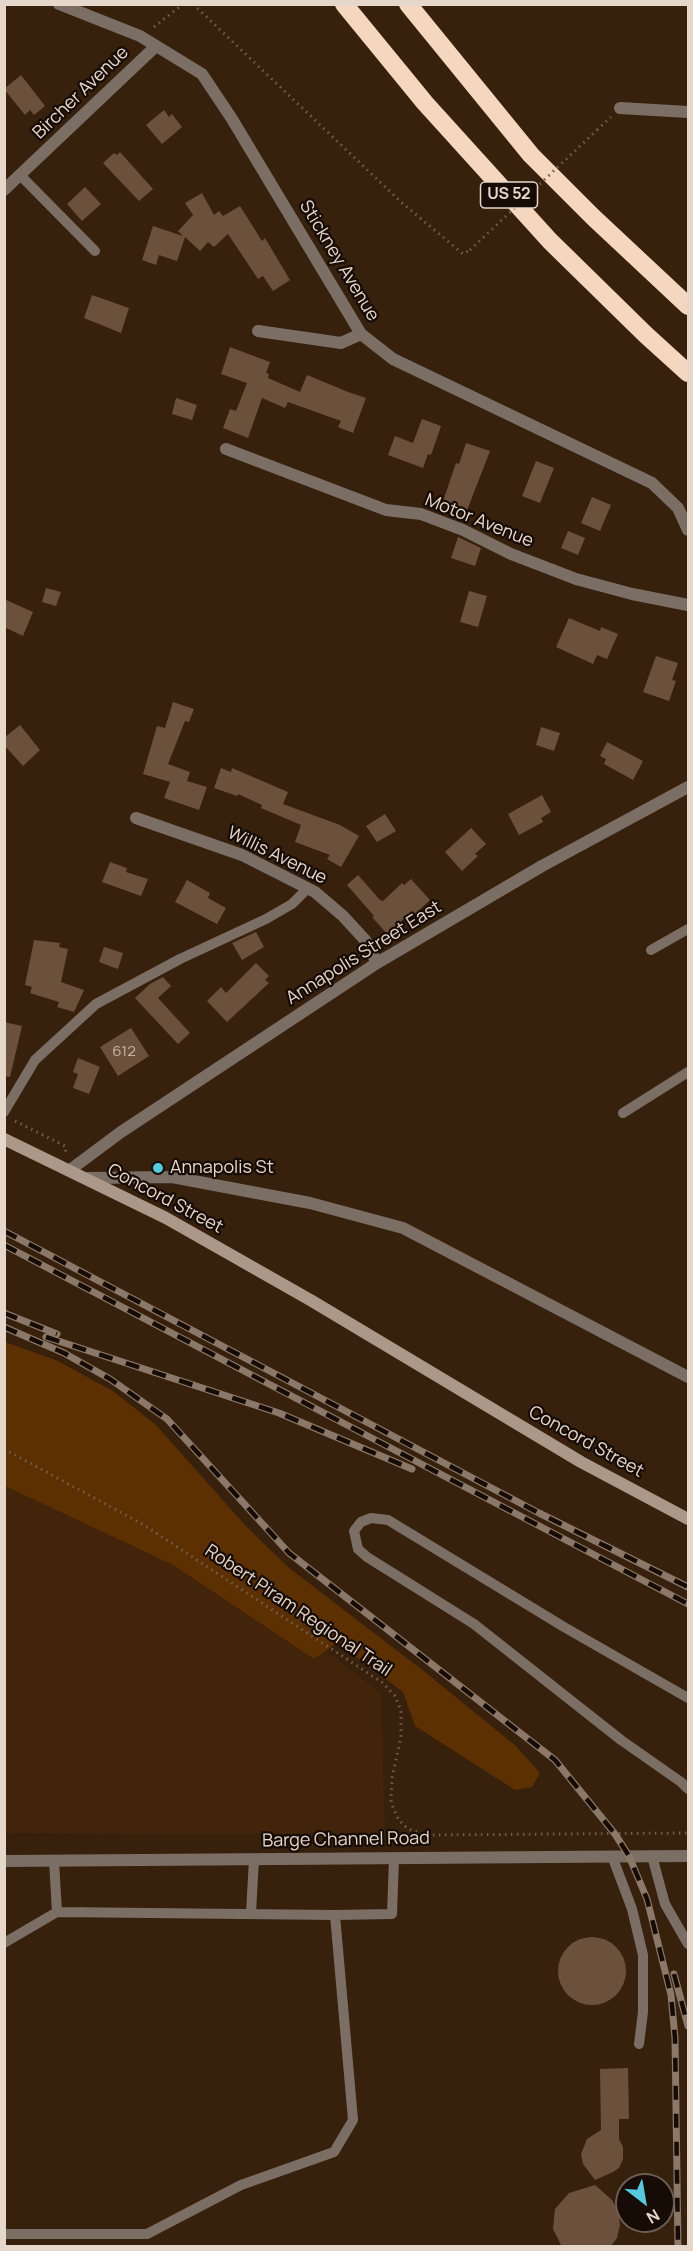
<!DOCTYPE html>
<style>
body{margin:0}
#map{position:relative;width:693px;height:2251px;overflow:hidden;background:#37200c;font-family:Manrope,sans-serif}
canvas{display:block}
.frame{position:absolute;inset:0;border:6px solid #e6d7cb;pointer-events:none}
.north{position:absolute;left:615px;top:2173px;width:60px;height:60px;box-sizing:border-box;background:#160c05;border:2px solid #695d54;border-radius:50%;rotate:149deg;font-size:16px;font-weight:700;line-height:24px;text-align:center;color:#e6d7cb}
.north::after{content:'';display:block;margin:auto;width:21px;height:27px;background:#54cadd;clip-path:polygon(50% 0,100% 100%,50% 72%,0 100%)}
</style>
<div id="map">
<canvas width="693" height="2251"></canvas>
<div class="frame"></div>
<div class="north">N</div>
</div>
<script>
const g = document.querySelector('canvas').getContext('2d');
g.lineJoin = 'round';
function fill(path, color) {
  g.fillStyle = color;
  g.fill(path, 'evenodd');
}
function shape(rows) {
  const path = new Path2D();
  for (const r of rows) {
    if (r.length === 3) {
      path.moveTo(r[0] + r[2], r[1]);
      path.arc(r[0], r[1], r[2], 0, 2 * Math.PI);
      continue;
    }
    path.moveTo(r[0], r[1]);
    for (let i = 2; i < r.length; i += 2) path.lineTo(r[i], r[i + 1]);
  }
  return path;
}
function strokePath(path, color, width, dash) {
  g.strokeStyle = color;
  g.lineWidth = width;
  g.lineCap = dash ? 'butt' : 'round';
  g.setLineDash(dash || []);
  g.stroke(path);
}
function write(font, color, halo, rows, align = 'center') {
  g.font = font + ' Manrope,sans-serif';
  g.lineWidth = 4.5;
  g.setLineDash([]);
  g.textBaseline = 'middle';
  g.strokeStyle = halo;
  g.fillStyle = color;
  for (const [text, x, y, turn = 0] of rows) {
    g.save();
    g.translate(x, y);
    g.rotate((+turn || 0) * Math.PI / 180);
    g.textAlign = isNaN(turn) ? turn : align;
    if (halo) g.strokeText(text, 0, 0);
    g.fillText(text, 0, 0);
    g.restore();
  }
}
fill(shape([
 [5,1486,173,1565,314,1659,326,1651,381,1693,385,1834,5,1833]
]), '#41240a');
fill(shape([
 [5,1342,58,1361,113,1391,156,1425,245,1525,288,1567,425,1672,516,1746,540,1773,532,1787,515,1790,415,1726,403,1692,337,1643,314,1659,173,1565,5,1486]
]), '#5c3001');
fill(shape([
 [21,75,45,106,34,115,30,110,25,115,4,89],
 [164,110,169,117,172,114,182,127,162,144,146,125],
 [120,152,153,189,139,201,103,163,114,153,117,155],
 [85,187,101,204,82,221,67,204],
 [202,193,214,215,219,211,223,216,240,206,262,241,265,238,290,280,273,291,263,276,258,279,228,234,214,247,208,242,200,251,185,237,177,261,159,255,156,265,142,260,153,226,183,236,178,231,193,215,185,203],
 [92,295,129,308,121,333,84,318],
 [230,347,270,362,266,373,269,374,268,378,300,392,307,375,348,392,366,398,353,433,338,427,341,421,288,402,285,408,262,398,248,438,223,428,230,409,236,411,247,383,221,374],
 [176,398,197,405,192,420,172,414],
 [422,419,441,426,431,455,428,454,423,468,388,455,395,436,413,443],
 [466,443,490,451,466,513,442,504,456,463,459,464],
 [536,461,554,468,540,503,522,496],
 [592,497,611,505,600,531,581,523],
 [568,531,585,538,578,555,561,548],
 [458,537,481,548,475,566,451,558],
 [46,588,61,592,56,606,42,602],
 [469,591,487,596,478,627,460,622],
 [4,599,33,612,23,636,4,627],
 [569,618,600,631,601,627,618,634,607,659,597,655,593,664,556,647],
 [656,656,678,663,672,680,676,681,669,701,643,692],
 [173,702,194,709,189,722,185,721,168,764,190,772,187,781,207,787,199,810,164,798,170,782,143,774,157,726,165,728],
 [20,725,40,750,23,766,4,745,4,738],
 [541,727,560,733,554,751,536,745],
 [607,742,643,761,633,780,604,764,606,759,600,756],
 [221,768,231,772,232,768,288,792,283,804,340,825,359,836,341,867,327,859,330,855,295,842,301,825,261,808,262,805,238,794,237,796,214,788],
 [542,795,551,812,541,818,543,822,519,835,508,814],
 [385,814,396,831,377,842,366,826],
 [471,828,486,844,475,854,478,856,462,871,445,852],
 [110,862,127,868,126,872,148,879,141,896,102,882],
 [358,875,380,900,383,901,402,883,404,885,411,879,430,900,412,917,409,914,387,934,372,917,374,916,347,885],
 [187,880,210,893,208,898,226,908,217,924,175,902],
 [256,932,264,947,242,960,232,943],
 [34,940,60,943,59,947,68,949,61,982,84,990,74,1012,57,1007,59,1002,30,993,32,987,25,985],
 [104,947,123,953,118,969,99,962],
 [256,963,269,976,265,980,269,983,227,1022,207,1001,221,987,226,993],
 [163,977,171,986,158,998,190,1033,178,1044,135,998,150,984],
 [4,1022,22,1026,10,1077,4,1076],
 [131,1028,149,1056,118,1076,100,1047],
 [78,1058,100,1067,89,1094,73,1088,78,1074,73,1072],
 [592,1971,34],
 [628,2068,629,2119,619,2119,619,2139,623,2147,623,2159,619,2168,613,2172,595,2180,583,2164,581,2154,587,2139,601,2130,600,2069],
 [595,2185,612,2200,618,2211,620,2225,617,2238,610,2247,562,2247,553,2229,555,2209,569,2193]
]), '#6b513c');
strokePath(shape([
 [193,4,401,202,463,254,470,250],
 [154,27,183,4],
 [597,130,611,117],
 [15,1121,65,1146,66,1153],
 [4,1449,144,1525,383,1683,395,1696,401,1711,401,1737,392,1778,391,1802,398,1819,408,1829,427,1835,688,1833]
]), '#735f4e', 3, [1.5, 4.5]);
strokePath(shape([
 [21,176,95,251],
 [651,950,688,929],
 [4,1112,35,1060,96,1004,180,959,266,919,292,904,308,888],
 [623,1113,688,1072],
 [688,1698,564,1627,388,1520,371,1518,361,1522,354,1531,358,1549,367,1557,474,1624,621,1740,681,1782,688,1789],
 [612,1856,632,1909,643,1955,643,2012,639,2044],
 [652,1856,665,1904,688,1944],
 [54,1861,57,1912,335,1915,392,1914,394,1858],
 [251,1913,254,1859],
 [4,1943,57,1912],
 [4,2234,147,2234,241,2185,334,2152,353,2120,335,1915]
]), '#7b6f65', 10);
strokePath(shape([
 [59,4,140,36,202,74,232,119,361,334,393,359,652,483,678,508,688,530],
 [620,108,688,112],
 [4,190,155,47],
 [258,331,341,343,361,334],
 [226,449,386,510,421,514,463,530,511,554,576,579,632,594,688,605],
 [136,818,242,855,315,892,343,916,365,940,377,963],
 [70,1170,121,1132,377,963,542,866,688,787],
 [88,1178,172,1177,310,1203,403,1228,688,1377],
 [4,1861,688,1856]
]), '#7b6f65', 12);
strokePath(shape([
 [4,1139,166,1218,312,1301,581,1462,688,1519]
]), '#ac9889', 12);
strokePath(shape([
 [344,4,425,103,550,241,646,335,688,373],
 [408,4,531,155,593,217,688,306]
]), '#f5d6be', 18);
const rail = shape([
 [4,1231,539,1513,688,1587],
 [4,1245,688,1604],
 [4,1313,57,1334],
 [4,1327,64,1353,110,1379,167,1419,289,1553,555,1760,615,1834,629,1856,647,1899,671,1995,675,2038,678,2246],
 [46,1337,279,1413,412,1469],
 [674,1974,688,2026]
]);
strokePath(rail, '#8b7868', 7);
strokePath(rail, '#160c05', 4.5, [14]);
strokePath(shape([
 [470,250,597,130]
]), '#735f4e', 3, [1.5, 4.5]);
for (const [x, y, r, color] of [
 [158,1168,6,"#54cadd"]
]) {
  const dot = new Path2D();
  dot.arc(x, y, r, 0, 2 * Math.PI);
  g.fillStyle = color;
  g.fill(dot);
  strokePath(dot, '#160c05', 2);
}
write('15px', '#c7b6a7', null, [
 ["612",124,1052]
]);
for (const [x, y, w] of [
 [509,195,57]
]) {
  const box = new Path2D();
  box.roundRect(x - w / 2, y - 13, w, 26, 4.5);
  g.fillStyle = '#160c05';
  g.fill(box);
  strokePath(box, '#e6d7cb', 1.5);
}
write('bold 16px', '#e6d7cb', null, [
 ["US 52",509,195]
]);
write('18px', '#e6d7cb', '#160c05', [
 ["Bircher Avenue",81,93,-44],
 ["Stickney Avenue",339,261,59],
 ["Motor Avenue",479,521,22],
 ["Willis Avenue",277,856,26],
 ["Annapolis Street East",364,953,-32],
 ["Concord Street",165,1199,28],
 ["Concord Street",586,1442,29],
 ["Robert Piram Regional Trail",298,1611,34],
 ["Barge Channel Road",346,1840,-1]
]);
write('18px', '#e6d7cb', '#160c05', [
 ["Annapolis St",170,1168]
], 'left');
</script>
